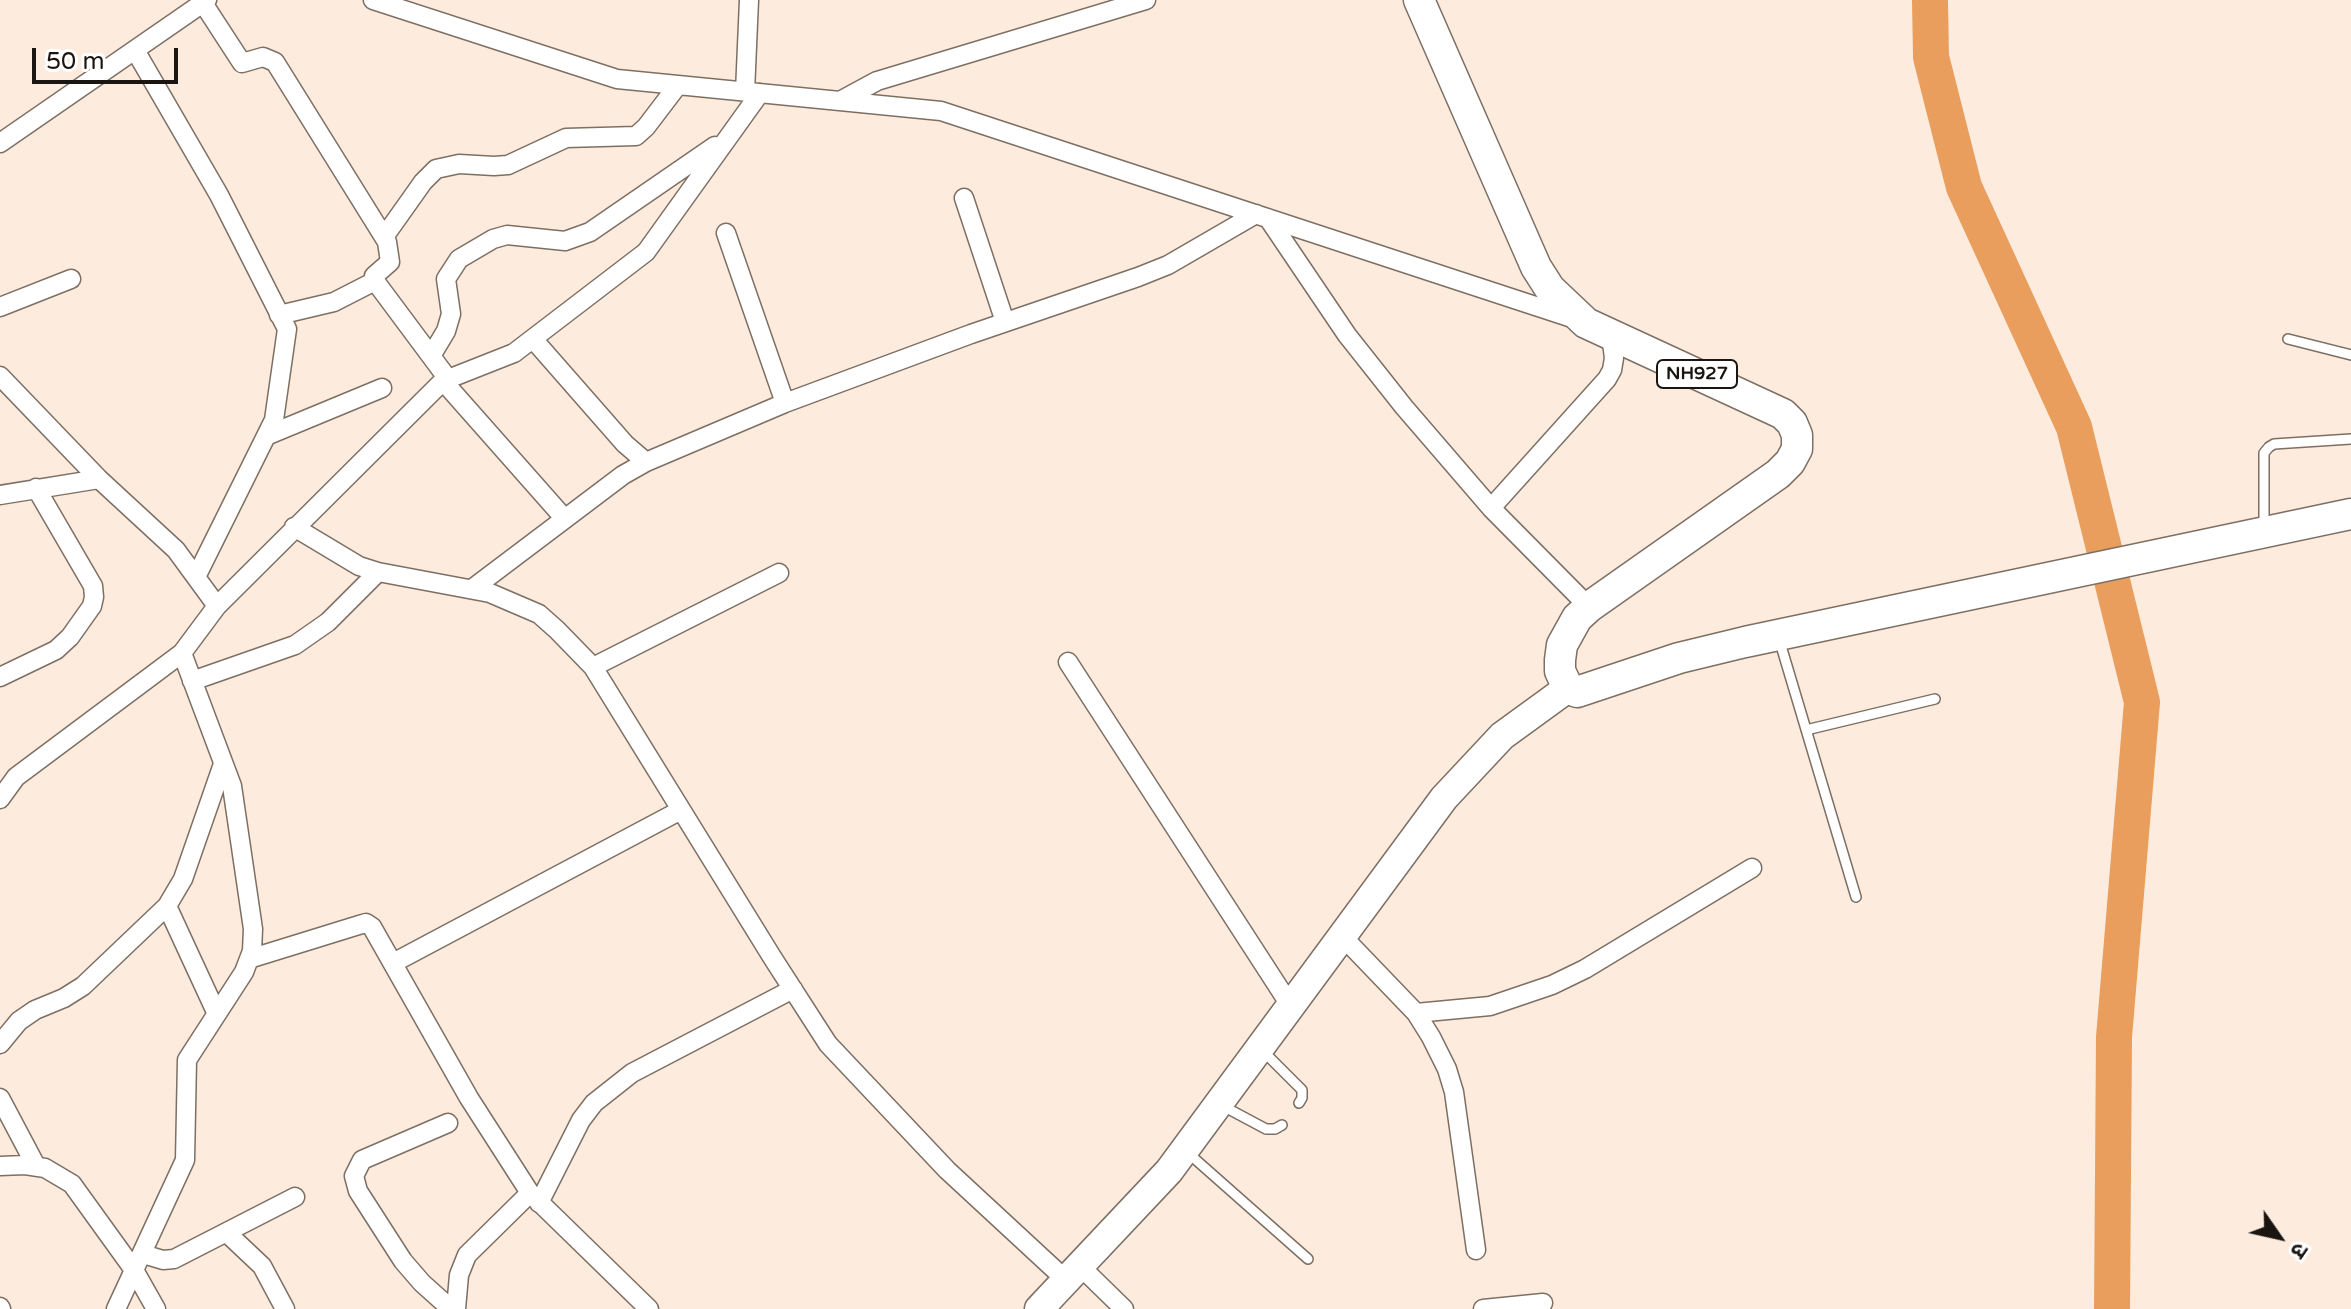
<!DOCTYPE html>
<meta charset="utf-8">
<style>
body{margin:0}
#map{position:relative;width:2351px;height:1309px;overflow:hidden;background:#fdecde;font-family:"Varela Round","Noto Sans Devanagari",sans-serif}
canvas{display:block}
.north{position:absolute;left:2239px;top:1197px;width:80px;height:80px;-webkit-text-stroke:6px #fff;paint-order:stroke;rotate:124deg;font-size:22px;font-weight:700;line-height:32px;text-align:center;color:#1b1511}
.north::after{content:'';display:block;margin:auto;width:28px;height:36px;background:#1b1511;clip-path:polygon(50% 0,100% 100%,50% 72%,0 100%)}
.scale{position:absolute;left:32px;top:48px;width:146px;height:36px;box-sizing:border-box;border:4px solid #1b1511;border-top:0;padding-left:10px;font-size:24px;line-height:28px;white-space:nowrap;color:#1b1511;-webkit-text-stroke:6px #fff;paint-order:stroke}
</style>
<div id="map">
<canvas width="2351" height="1309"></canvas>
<div class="north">उ</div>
<div class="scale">50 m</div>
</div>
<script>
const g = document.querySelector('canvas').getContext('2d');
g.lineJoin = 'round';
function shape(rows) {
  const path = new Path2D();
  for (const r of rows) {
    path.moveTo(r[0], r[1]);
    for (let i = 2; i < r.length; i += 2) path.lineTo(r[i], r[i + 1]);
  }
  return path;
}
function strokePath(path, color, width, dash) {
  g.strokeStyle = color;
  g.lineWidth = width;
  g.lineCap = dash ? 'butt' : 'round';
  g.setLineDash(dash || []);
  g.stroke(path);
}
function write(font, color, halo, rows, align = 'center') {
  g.font = font + ' "Varela Round",sans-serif';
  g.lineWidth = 7;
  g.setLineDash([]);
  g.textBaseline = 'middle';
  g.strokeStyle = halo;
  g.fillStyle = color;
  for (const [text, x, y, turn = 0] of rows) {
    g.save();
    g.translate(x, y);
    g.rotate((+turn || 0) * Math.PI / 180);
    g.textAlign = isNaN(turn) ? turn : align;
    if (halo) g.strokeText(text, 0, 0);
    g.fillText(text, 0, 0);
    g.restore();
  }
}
strokePath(shape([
 [1930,0,1931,57,1964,187,2074,427,2142,702,2114,1037,2112,1309]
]), '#e99e5d', 36);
const service = shape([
 [2288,339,2351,355],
 [2264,527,2264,453,2269,447,2274,444,2351,439],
 [1779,639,1856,897],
 [1806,730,1935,699],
 [1262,1050,1302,1090,1302,1098,1299,1103],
 [1221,1105,1266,1129,1275,1129,1282,1125],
 [1187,1152,1308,1259]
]);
const minor = shape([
 [373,0,617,79,941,111,1575,319],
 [203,3,242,63,263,57,275,62,387,242,390,262,374,276,375,281,448,379],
 [135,50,219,195,287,329,274,420,196,577],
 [745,92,749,0],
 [840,101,877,81,1146,0],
 [0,143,207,0],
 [964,198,1005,322],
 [1268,218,1347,335,1404,407,1491,508,1589,607],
 [726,233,785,403],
 [384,237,423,182,436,169,459,164,494,166,508,165,566,138,636,136,646,127,678,85],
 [0,307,71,279],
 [279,315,334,302,375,281],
 [533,339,625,444,646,462],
 [431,356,446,331,451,314,446,279,459,259,493,239,507,235,565,241,590,232,715,146],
 [0,376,99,479,176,550,217,606],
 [443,381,565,519],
 [266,436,382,388],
 [0,495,99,479],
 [1491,508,1607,379,1612,370,1614,358,1611,335],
 [294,527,359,566,378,572,490,593,539,614,557,630,593,667,772,957,828,1044,947,1170,1067,1281],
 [472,589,623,475,646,462,785,403,971,334,1138,277,1168,265,1256,214],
 [1068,662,1290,1005],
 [593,667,779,573],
 [0,677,56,650,70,637,92,606,94,597,93,586,36,488],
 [192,681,295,645,328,622,378,572],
 [0,799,16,777,182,653],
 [167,906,216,1012],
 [1342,936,1416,1013,1431,1037,1447,1069,1454,1092,1476,1250],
 [249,959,359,925,366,923,372,927,469,1098,530,1193,649,1309],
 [393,963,681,810],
 [1416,1013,1490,1006,1552,985,1585,969,1752,868],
 [0,1044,19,1021,35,1010,64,998,83,986,167,906,183,879,223,764],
 [0,1098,36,1166],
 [448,1123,362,1160,354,1176,358,1191,403,1261,422,1283,451,1309],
 [0,1166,25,1165,45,1168,72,1184,134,1270,156,1309],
 [539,1203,581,1120,594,1103,632,1073,793,989],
 [227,1233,262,1266,285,1309],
 [143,1254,163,1260,174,1259,295,1197],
 [1081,1267,1124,1309],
 [0,1307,1,1309],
 [116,1309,185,1160,187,1060,244,972,252,951,253,929,232,786,182,653,217,606,443,381,514,353,646,252,760,93],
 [456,1309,459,1275,467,1255,530,1193],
 [1483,1309,1543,1303]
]);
const primary = shape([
 [1039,1309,1169,1171,1444,798,1502,736,1568,688]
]);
const trunk = shape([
 [1419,0,1536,267,1550,289,1586,323,1783,414,1792,423,1797,435,1797,449,1790,462,1778,474,1589,607,1577,618,1562,645,1560,660,1560,671,1568,688,1577,692,1679,658,1745,642,2351,514]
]);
strokePath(service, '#7d6f63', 12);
strokePath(minor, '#7d6f63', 21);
strokePath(primary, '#7d6f63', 31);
strokePath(trunk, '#7d6f63', 33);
strokePath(service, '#fff', 9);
strokePath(minor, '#fff', 18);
strokePath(primary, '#fff', 28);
strokePath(trunk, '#fff', 30);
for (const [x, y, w] of [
 [1697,374,80]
]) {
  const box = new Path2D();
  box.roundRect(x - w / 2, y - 14, w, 28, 6);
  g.fillStyle = '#fff';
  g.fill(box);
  strokePath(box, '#1b1511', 2);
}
write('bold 18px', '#1b1511', null, [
 ["NH927",1697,374]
]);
</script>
